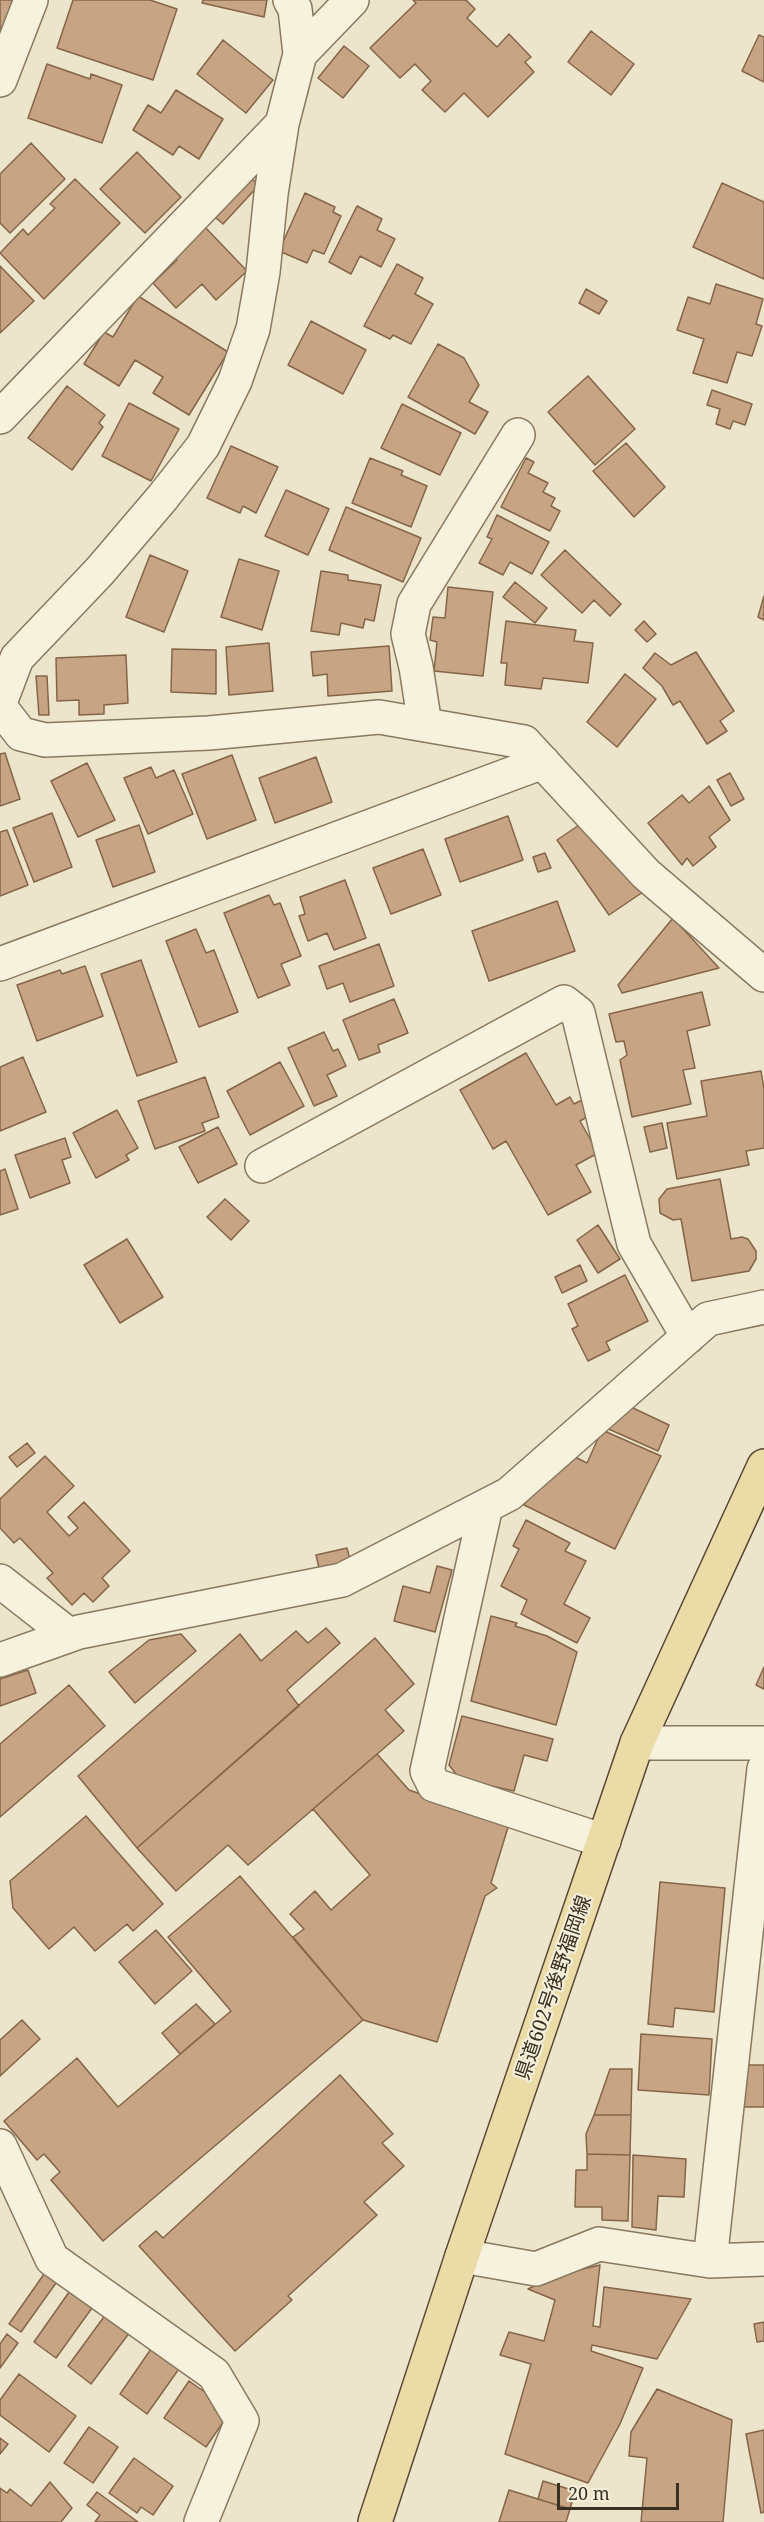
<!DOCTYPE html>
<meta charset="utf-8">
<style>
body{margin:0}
#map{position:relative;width:764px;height:2522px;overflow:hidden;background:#ece5cb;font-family:"Noto Serif",serif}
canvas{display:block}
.scale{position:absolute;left:557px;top:2483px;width:122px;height:27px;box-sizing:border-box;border:3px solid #3a3022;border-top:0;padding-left:8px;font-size:18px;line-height:21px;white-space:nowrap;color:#3a3022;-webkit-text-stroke:4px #f4efda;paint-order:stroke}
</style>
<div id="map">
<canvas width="764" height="2522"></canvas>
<div class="scale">20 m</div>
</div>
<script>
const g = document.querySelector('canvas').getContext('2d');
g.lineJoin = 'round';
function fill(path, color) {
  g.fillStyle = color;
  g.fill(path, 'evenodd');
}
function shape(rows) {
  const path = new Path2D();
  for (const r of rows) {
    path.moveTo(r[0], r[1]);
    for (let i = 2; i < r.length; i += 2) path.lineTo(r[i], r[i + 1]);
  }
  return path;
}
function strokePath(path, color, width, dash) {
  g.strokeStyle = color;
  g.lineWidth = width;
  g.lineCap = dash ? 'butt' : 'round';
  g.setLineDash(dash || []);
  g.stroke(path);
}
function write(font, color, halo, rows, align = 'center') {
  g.font = font + ' "Noto Serif","Noto Sans JP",serif';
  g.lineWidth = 4.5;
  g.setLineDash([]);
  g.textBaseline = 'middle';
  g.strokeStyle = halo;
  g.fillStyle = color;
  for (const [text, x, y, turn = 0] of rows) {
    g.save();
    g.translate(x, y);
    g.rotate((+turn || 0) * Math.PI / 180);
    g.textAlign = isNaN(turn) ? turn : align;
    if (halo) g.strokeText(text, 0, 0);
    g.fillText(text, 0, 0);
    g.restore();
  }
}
const building = shape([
 [0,0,16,0,4,30,0,29,0,0],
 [73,0,150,0,177,9,153,80,57,48,73,0],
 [203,0,267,0,264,17,202,3,203,0],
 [413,0,466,0,475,9,467,18,497,47,509,34,531,57,525,62,534,72,488,117,464,93,445,112,422,90,431,81,415,64,400,78,370,48,416,3,413,0],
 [591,31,634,64,611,95,568,62,591,31],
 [759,35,764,37,764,82,742,71,759,35],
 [223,40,273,80,246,113,197,74,223,40],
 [344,46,369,66,343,98,318,78,344,46],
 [47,64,90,79,91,74,122,85,102,143,28,118,47,64],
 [176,90,223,119,199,159,179,146,173,155,133,130,148,105,161,113,176,90],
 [31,143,65,179,10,233,0,223,0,174,31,143],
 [137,152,181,197,145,233,100,189,137,152],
 [244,172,259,185,223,224,208,211,244,172],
 [75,179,120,223,44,299,0,253,23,229,28,235,55,208,50,204,75,179],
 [722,183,764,202,764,279,693,247,722,183],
 [305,193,335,207,333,212,341,216,324,254,313,250,307,263,279,251,305,193],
 [357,206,382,219,377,230,395,239,381,267,360,256,351,274,329,262,357,206],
 [203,225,247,271,216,300,202,284,176,308,153,283,177,260,172,255,203,225],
 [397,264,423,278,415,294,433,304,411,344,393,335,390,339,364,326,397,264],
 [0,266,34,301,0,333,0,266],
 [716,284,763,299,756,324,762,326,752,356,737,352,727,383,693,373,704,339,677,330,688,297,710,304,716,284],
 [586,289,607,301,599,314,579,303,586,289],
 [138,296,228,352,189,415,153,393,163,377,135,360,119,386,84,364,104,332,113,337,138,296],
 [311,321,366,350,343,394,288,365,311,321],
 [438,344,464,358,479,385,469,402,488,412,475,434,408,397,438,344],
 [588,376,635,429,595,465,548,412,588,376],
 [67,386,105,415,99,423,103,427,72,470,28,438,67,386],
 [712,390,752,404,745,425,733,421,730,429,716,424,720,409,707,405,712,390],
 [129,403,179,429,151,481,102,456,129,403],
 [402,404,461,433,440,475,381,448,402,404],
 [626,443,665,487,634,517,593,471,626,443],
 [231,446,278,467,256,513,243,506,240,513,207,498,231,446],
 [370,458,403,471,401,475,427,486,411,527,352,503,370,458],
 [526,458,534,462,528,473,548,483,543,492,555,498,551,506,560,511,550,531,501,507,526,458],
 [286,490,329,509,308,555,265,536,286,490],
 [346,507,421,538,403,582,329,550,346,507],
 [497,515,549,542,532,574,510,562,503,575,479,563,492,539,487,537,497,515],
 [565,550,621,604,610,616,594,600,582,613,541,575,565,550],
 [150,555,188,571,164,632,126,617,150,555],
 [239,559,279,571,262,630,221,617,239,559],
 [321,571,348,575,348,580,381,585,374,621,365,619,363,628,341,623,339,635,311,631,321,571],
 [515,582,547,608,535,623,503,597,515,582],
 [448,587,493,592,483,676,434,671,437,642,430,640,433,617,445,618,448,587],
 [764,596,764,620,758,617,764,596],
 [506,621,576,630,574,641,593,643,588,683,543,678,541,689,505,685,507,663,501,663,506,621],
 [644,621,656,634,647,642,635,630,644,621],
 [269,643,273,691,229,695,226,647,269,643],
 [389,646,392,691,328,696,327,674,313,676,311,652,389,646],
 [172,649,216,650,216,694,171,692,172,649],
 [696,652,734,711,720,721,727,731,707,744,680,701,673,705,662,686,643,668,655,653,671,665,696,652],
 [126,655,128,703,104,705,104,714,79,715,79,700,57,701,56,658,126,655],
 [625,674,656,699,617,747,587,722,625,674],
 [36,676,47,676,49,715,39,715,36,676],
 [5,753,20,799,0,806,0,754,5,753],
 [232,755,256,820,207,839,182,774,232,755],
 [316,757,332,802,275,823,259,778,316,757],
 [87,763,115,820,78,837,51,781,87,763],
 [151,767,156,778,174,770,193,814,148,834,124,778,151,767],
 [730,773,744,799,731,806,717,780,730,773],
 [709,786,730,820,709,837,716,847,693,866,687,858,682,865,648,823,682,795,689,803,709,786],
 [52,813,72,867,34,882,13,828,52,813],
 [508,816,523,860,460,882,445,839,508,816],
 [591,817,643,892,609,915,557,840,591,817],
 [139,825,155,872,113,887,96,840,139,825],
 [7,830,28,885,0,896,0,832,7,830],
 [423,849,441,895,391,914,373,868,423,849],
 [545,853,551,868,538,872,533,857,545,853],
 [345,880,366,938,334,950,327,933,308,941,299,916,305,914,300,897,345,880],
 [269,895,274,905,280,903,301,956,281,964,290,985,258,998,224,913,269,895],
 [557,901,575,951,489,981,472,931,557,901],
 [673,918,719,968,622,993,618,985,673,918],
 [196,929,206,953,214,950,238,1012,199,1027,166,941,196,929],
 [379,944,394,986,350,1002,343,983,327,989,319,966,379,944],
 [141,960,177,1062,137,1076,101,974,141,960],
 [85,966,103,1016,37,1041,17,985,60,970,62,974,85,966],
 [702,992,710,1025,687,1031,695,1068,683,1070,691,1104,632,1117,620,1060,627,1055,624,1041,616,1042,609,1014,702,992],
 [394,999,408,1033,378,1045,380,1052,359,1060,343,1020,394,999],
 [324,1032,333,1051,338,1049,346,1066,327,1075,337,1096,314,1106,288,1048,324,1032],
 [526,1053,556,1105,570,1097,574,1104,584,1099,592,1114,580,1121,598,1153,576,1165,591,1192,548,1215,506,1141,493,1149,460,1090,526,1053],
 [23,1057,46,1112,0,1131,0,1067,23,1057],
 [280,1062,304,1106,250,1135,227,1091,280,1062],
 [761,1071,764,1089,764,1148,746,1151,749,1165,677,1179,667,1123,707,1116,701,1081,761,1071],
 [205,1077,219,1117,202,1123,205,1131,155,1149,138,1101,205,1077],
 [117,1110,138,1148,126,1155,129,1160,96,1178,73,1133,117,1110],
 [662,1123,667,1148,650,1152,644,1127,662,1123],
 [218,1127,237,1164,198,1183,179,1147,218,1127],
 [65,1138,71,1157,62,1160,70,1183,30,1198,15,1155,65,1138],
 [5,1169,18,1209,0,1215,0,1171,5,1169],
 [720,1179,731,1239,742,1237,748,1239,756,1251,756,1259,749,1271,692,1281,681,1219,673,1220,660,1213,659,1199,667,1189,720,1179],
 [225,1199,249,1221,231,1240,207,1217,225,1199],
 [598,1225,620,1259,598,1273,577,1240,598,1225],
 [127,1239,163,1297,120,1323,84,1265,127,1239],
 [580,1265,587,1281,562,1293,555,1277,580,1265],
 [625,1275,648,1321,606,1342,610,1350,588,1361,572,1329,578,1326,568,1304,625,1275],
 [616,1400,669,1425,658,1451,604,1427,616,1400],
 [602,1430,661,1456,615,1549,524,1505,539,1476,563,1451,587,1463,602,1430],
 [27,1443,35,1453,17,1467,9,1457,27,1443],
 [45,1456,74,1486,47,1512,69,1536,78,1528,68,1517,84,1502,130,1551,102,1578,109,1586,93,1602,84,1593,72,1605,47,1578,53,1573,20,1538,14,1543,0,1528,0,1499,45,1456],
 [526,1520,570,1543,565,1551,586,1561,564,1604,590,1618,577,1643,521,1614,527,1600,501,1586,519,1549,513,1546,526,1520],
 [347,1548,352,1568,321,1576,316,1555,347,1548],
 [437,1566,452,1570,435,1632,394,1621,403,1586,430,1593,437,1566],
 [491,1616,517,1623,515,1626,547,1636,577,1652,556,1725,471,1701,491,1616],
 [326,1628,340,1643,287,1690,299,1706,137,1848,78,1776,240,1634,261,1661,296,1631,308,1643,326,1628],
 [181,1634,196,1651,135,1703,109,1672,149,1640,181,1634],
 [375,1638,414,1684,385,1710,404,1731,248,1865,228,1845,176,1891,137,1848,375,1638],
 [764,1667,764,1689,756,1685,764,1667],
 [28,1670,36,1693,0,1706,0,1679,28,1670],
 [69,1685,105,1726,0,1817,0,1744,69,1685],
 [462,1716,553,1739,547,1761,524,1755,514,1791,460,1779,449,1765,462,1716],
 [377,1754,409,1790,509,1824,491,1883,497,1888,485,1896,437,2042,363,2020,293,1937,304,1929,290,1914,315,1891,331,1910,370,1875,313,1809,377,1754],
 [86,1816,163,1904,133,1931,127,1924,95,1951,74,1927,49,1949,13,1908,10,1881,86,1816],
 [240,1876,363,2020,103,2241,51,2180,60,2172,44,2154,37,2160,4,2121,77,2058,118,2107,231,2011,168,1937,240,1876],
 [660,1882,725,1888,714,2012,675,2008,673,2027,648,2024,660,1882],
 [156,1930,192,1971,155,2004,119,1962,156,1930],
 [196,2004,215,2024,180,2054,162,2033,196,2004],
 [22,2020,40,2039,0,2076,0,2040,22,2020],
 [641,2034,712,2039,709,2095,638,2090,641,2034],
 [744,2065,764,2065,764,2107,743,2107,744,2065],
 [610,2069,632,2069,631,2115,594,2115,610,2069],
 [340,2075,393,2134,382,2143,404,2166,364,2202,377,2215,288,2296,292,2300,235,2351,139,2246,156,2231,163,2238,340,2075],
 [594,2115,631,2115,630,2155,587,2154,586,2134,594,2115],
 [587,2154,630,2155,628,2221,602,2220,602,2207,575,2207,576,2170,587,2170,587,2154],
 [633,2155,686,2159,684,2197,658,2196,656,2230,632,2227,633,2155],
 [600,2265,593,2326,600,2327,604,2287,691,2299,657,2359,592,2345,591,2351,643,2368,620,2424,588,2483,505,2454,531,2364,500,2355,509,2332,544,2341,555,2300,528,2289,557,2275,600,2265],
 [49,2267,61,2276,21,2332,9,2324,49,2267],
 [74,2285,97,2301,56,2358,34,2342,74,2285],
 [109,2310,133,2328,91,2384,68,2366,109,2310],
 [764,2322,764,2341,757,2342,754,2324,764,2322],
 [7,2334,18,2343,0,2368,0,2344,7,2334],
 [153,2346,181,2366,147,2414,120,2394,153,2346],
 [19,2374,76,2416,49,2452,0,2415,0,2400,19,2374],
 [189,2381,219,2402,214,2409,226,2418,206,2447,164,2418,189,2381],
 [657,2389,732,2420,723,2522,641,2522,647,2458,629,2456,631,2432,657,2389],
 [89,2427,118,2447,93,2483,64,2463,89,2427],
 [764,2430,764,2512,761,2513,746,2434,764,2430],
 [0,2438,8,2444,0,2454,0,2438],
 [134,2458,173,2486,153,2515,141,2507,137,2513,109,2493,134,2458],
 [543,2481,575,2491,570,2509,538,2499,543,2481],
 [50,2482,72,2508,61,2522,0,2522,0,2488,7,2493,10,2489,31,2506,50,2482],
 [509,2490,570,2509,566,2522,499,2522,509,2490],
 [97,2492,138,2522,95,2522,100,2515,87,2505,97,2492]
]);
fill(building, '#c7a584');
strokePath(building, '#856548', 1.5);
const minor = shape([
 [300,54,352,0],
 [0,80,31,0],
 [0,417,282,124],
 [0,703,17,658,99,572,163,497,203,446,235,381,253,329,263,272,271,194,282,124,300,54,295,9,290,0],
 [0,707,21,734,45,740,209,733,379,717,524,742,646,874,764,975],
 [425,725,416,667,408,634,414,604,518,435],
 [0,964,543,762],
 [262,1166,564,1002,578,1013,634,1244,688,1337],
 [486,1506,427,1771,434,1785,604,1841],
 [0,1581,69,1635],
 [0,1660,79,1632,342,1580,509,1494,708,1319,764,1307],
 [637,1743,764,1743],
 [0,2146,52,2259,214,2374,242,2421,201,2522],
 [462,2256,536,2269,599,2244,710,2261,764,2259],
 [710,2261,764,1769]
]);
const major = shape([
 [375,2522,462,2256,637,1743,764,1466]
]);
strokePath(minor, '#887960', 36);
strokePath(major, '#574734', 36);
strokePath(minor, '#f7f2de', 33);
strokePath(major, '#ebdba7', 33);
write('20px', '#3a3022', '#f4efda', [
 ["県道602号後野福岡線",554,1988,-71]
]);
</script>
